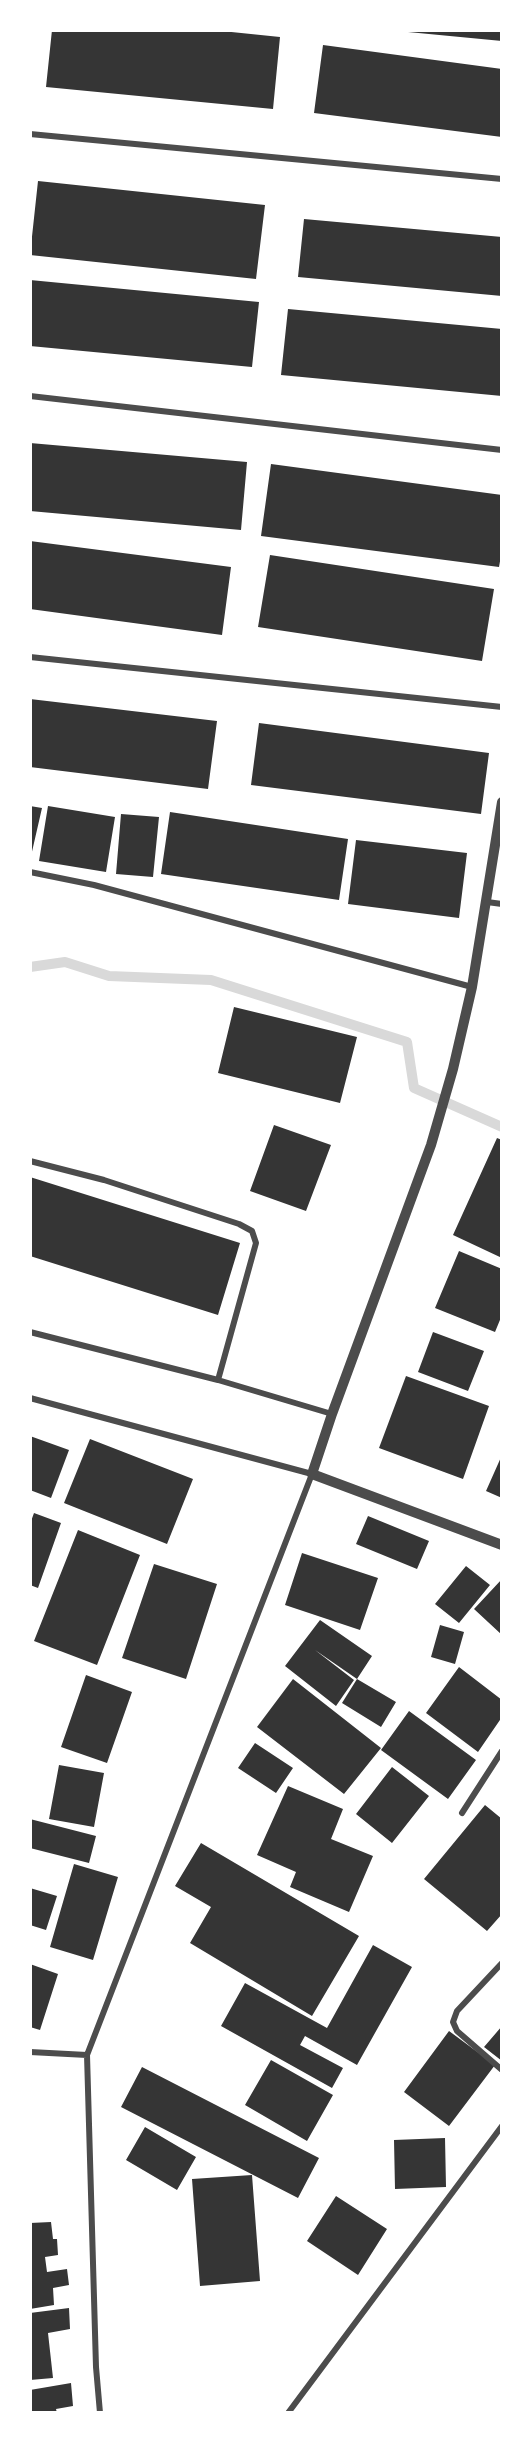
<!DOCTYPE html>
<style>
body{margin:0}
#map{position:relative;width:532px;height:2443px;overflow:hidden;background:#fff;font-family:"Roboto Condensed",sans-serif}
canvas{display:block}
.frame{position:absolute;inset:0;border:32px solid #fff;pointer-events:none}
</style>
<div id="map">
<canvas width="532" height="2443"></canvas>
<div class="frame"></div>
</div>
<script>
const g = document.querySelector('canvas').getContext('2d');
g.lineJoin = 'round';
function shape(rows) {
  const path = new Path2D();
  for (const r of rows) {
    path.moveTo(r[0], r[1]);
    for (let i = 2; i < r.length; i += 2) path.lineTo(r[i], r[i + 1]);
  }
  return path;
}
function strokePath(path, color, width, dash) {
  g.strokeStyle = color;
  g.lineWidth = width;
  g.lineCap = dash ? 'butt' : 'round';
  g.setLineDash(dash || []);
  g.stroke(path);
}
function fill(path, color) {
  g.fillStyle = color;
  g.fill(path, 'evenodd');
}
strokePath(shape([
 [30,967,65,962,109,976,211,980,407,1042,414,1088,502,1127]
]), '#d9d9d9', 10);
fill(shape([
 [52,30,212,30,280,37,273,109,46,87],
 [408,30,502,30,502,41,408,32],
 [323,45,502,69,502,137,314,113],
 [38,181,265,205,256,279,30,255],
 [304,219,502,237,502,296,298,277],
 [30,280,259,302,252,367,30,346],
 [288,309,502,329,502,396,281,375],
 [30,443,247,462,241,530,30,511],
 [271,464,502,495,502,550,499,567,261,536],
 [30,541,231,567,222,635,30,609],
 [270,555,494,589,482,661,258,627],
 [30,699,217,721,208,789,30,767],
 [259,723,489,753,481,814,251,785],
 [30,806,42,808,31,856,30,856],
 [48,806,115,817,106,872,39,861],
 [170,812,348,839,339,900,161,874],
 [121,814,159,817,153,877,116,874],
 [356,840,467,853,459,918,348,904],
 [234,1007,357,1037,340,1103,218,1073],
 [274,1125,331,1145,306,1211,250,1191],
 [497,1138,502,1140,502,1258,453,1235],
 [30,1177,240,1243,218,1315,30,1256],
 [459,1251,502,1269,502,1315,495,1332,435,1308],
 [433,1332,484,1351,468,1391,418,1372],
 [406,1376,489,1406,463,1479,379,1448],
 [30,1436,69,1450,51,1498,30,1490],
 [90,1439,193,1479,167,1544,64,1503],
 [502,1455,502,1498,486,1491],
 [34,1513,61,1523,38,1588,30,1585,30,1524],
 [368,1516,429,1541,417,1569,356,1544],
 [78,1530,140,1555,97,1665,34,1641],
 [302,1553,378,1578,360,1630,285,1605],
 [154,1564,217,1584,186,1679,122,1658],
 [466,1566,490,1585,459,1623,435,1604],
 [502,1579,502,1635,474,1609],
 [320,1620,372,1656,357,1679,315,1650,354,1680,336,1706,285,1666],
 [440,1625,464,1632,455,1664,431,1657],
 [459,1667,502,1700,502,1717,478,1752,426,1713],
 [86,1675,132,1692,107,1763,61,1747],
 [293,1679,381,1748,344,1794,257,1727],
 [357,1679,396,1702,381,1727,342,1703],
 [409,1711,476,1760,448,1799,381,1750],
 [255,1743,293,1768,276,1793,238,1768],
 [59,1765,104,1773,94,1827,49,1819],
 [392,1767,429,1796,392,1843,356,1814],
 [288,1786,343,1809,331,1839,373,1856,349,1912,290,1887,296,1872,257,1855],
 [485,1805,502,1819,502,1914,487,1931,424,1879],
 [30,1819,96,1836,89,1863,30,1848],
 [201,1843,359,1936,312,2016,190,1943,211,1907,175,1886],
 [74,1864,118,1877,93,1960,50,1947],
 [30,1888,57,1896,46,1930,30,1925],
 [373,1945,412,1967,357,2065,305,2036,300,2045,343,2068,332,2088,221,2026,245,1983,327,2028],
 [30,1964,58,1974,40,2030,30,2027],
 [502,2026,502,2061,484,2047],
 [449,2031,495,2065,449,2126,404,2092],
 [271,2060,333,2095,307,2141,245,2105],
 [142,2067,319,2158,298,2198,121,2107],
 [145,2127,196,2157,177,2190,126,2160],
 [445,2138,446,2187,395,2189,394,2140],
 [252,2175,260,2281,200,2286,192,2179],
 [336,2196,387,2229,358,2275,307,2241],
 [51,2222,53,2239,57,2239,58,2255,45,2257,47,2272,67,2269,69,2285,53,2288,54,2305,30,2309,30,2223],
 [69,2308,70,2329,48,2333,53,2378,30,2380,30,2313],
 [71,2383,73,2406,56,2409,57,2413,30,2413,30,2390]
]), '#353535');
strokePath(shape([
 [30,134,502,179],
 [30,396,502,450],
 [30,657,502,707],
 [30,872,94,885,472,987],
 [487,902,502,904],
 [30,1161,104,1180,239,1224,252,1231,256,1243,218,1380],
 [30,1332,218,1380,332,1414],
 [30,1398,312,1474,87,2055,96,2367,100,2413],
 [462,1813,502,1751],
 [502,1963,457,2011,453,2022,457,2031,502,2070],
 [30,2052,87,2055],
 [288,2413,502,2126]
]), '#4c4c4c', 6);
strokePath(shape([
 [502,802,472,987,453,1069,431,1145,332,1414,312,1474,502,1545]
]), '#4c4c4c', 10);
</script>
